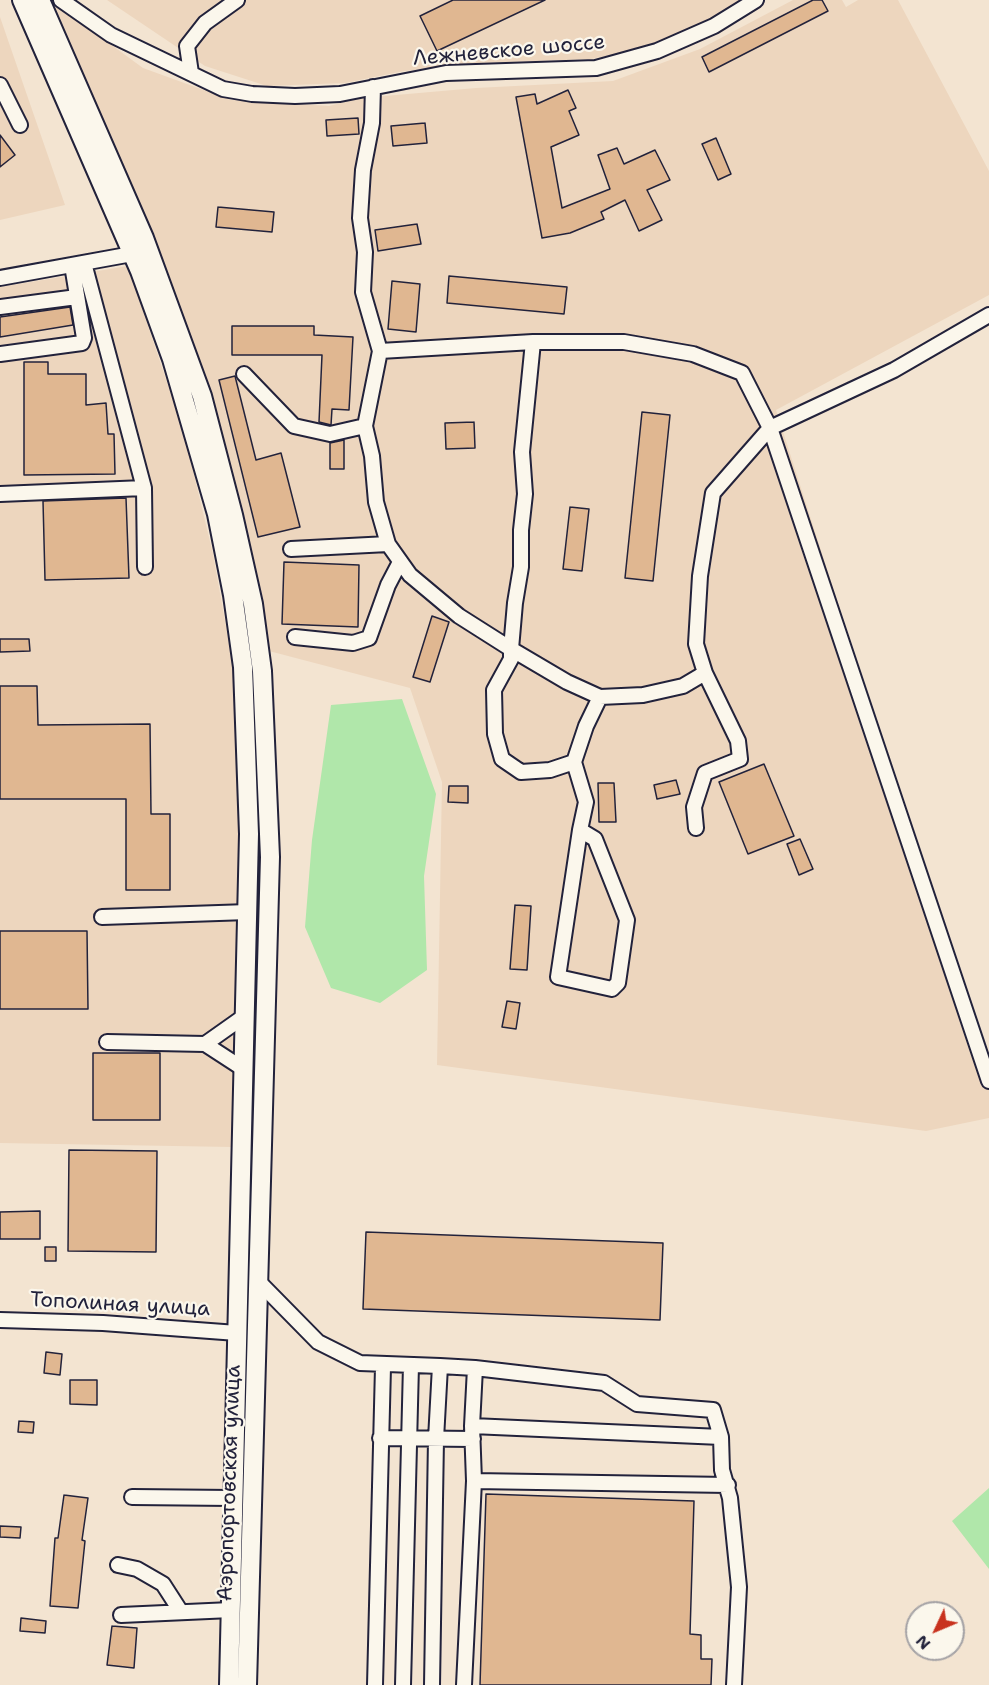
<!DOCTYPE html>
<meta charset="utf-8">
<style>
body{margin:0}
#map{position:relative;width:989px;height:1685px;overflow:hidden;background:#f3e4d1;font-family:"Shantell Sans",sans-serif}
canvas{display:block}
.north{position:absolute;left:905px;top:1601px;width:60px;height:60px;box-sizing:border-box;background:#fbf7ec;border:2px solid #a4a2a5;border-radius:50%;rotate:226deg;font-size:16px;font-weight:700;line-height:24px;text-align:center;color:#22223b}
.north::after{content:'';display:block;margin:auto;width:21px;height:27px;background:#c8321e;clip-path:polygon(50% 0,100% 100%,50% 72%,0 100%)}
</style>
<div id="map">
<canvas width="989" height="1685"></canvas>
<div class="north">N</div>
</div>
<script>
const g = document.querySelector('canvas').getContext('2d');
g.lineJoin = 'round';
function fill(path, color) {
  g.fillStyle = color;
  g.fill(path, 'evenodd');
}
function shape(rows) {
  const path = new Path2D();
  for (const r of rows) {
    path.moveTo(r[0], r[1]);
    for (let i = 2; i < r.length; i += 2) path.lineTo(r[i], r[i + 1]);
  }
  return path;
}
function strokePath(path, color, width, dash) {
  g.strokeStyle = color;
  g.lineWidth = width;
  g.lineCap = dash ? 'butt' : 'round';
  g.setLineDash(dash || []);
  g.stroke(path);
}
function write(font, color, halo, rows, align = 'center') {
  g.font = font + ' "Shantell Sans",sans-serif';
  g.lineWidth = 4.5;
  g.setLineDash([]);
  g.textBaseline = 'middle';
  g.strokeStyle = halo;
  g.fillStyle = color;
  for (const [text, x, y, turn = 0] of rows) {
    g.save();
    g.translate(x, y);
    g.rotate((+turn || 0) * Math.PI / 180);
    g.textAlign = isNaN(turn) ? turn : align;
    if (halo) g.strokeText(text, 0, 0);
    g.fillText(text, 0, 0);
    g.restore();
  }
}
fill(shape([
 [107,0,745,0,660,45,591,59,481,63,404,71,345,83,267,86,205,66],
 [793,0,842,0,846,7,858,0,898,0,989,171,989,295,776,410,989,1074,989,1118,926,1131,437,1065,442,782,410,688,269,651,199,372,50,13,58,6,143,68,231,100,329,106,362,98,476,88,613,81,700,49],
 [0,17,65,205,0,220],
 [128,266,184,433,213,554,235,677,242,864,232,1147,0,1143,0,287]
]), '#edd6be');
fill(shape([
 [402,699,436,794,424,876,427,970,380,1003,331,988,305,927,312,840,331,705],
 [989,1488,989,1569,952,1521]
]), '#b0e7aa');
const building = shape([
 [453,0,545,0,437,51,420,16,453,0],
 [813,0,822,0,828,11,709,72,702,57,813,0],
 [568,90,576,108,569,111,579,135,551,147,562,208,610,189,598,155,617,148,624,164,655,150,670,180,647,190,662,220,639,231,625,200,601,212,604,219,570,233,542,238,516,97,535,94,537,104,568,90],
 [358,118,359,134,327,136,326,120,358,118],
 [425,123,427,143,393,146,391,126,425,123],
 [0,135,15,155,0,167,0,135],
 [716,138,731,174,718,180,702,144,716,138],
 [218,207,274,212,272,232,216,227,218,207],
 [417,224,421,244,378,251,375,230,417,224],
 [449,276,567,287,564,314,447,303,449,276],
 [392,281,420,284,416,332,388,329,392,281],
 [70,307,73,325,0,337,0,317,70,307],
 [232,326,314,326,314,335,353,337,349,410,332,409,331,425,319,422,322,355,232,355,232,326],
 [24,362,48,362,48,374,86,374,86,405,106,403,108,434,114,434,115,474,24,475,24,362],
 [235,376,256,460,281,453,300,527,258,537,219,380,235,376],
 [642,412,670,415,653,581,625,578,642,412],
 [474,422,475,448,446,449,445,423,474,422],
 [344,440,344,469,330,469,330,443,344,440],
 [126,498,129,578,45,580,43,501,126,498],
 [570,507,589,509,582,571,563,569,570,507],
 [284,562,359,565,358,627,282,624,284,562],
 [432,616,449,622,430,682,413,677,432,616],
 [0,639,29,639,30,651,0,652,0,639],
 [0,686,37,686,38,725,150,724,151,814,170,814,170,890,126,890,126,799,0,799,0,686],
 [764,764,794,836,748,854,719,782,764,764],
 [676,780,680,794,657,799,654,785,676,780],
 [598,783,614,783,616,822,599,822,598,783],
 [449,786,468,786,468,803,448,802,449,786],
 [800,839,813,869,799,875,787,844,800,839],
 [515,905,531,906,527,970,510,969,515,905],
 [0,931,87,931,88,1009,0,1009,0,931],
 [507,1001,520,1003,516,1029,502,1027,507,1001],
 [93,1053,160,1053,160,1120,93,1120,93,1053],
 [69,1150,157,1151,156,1252,68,1251,69,1150],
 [40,1211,40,1239,0,1239,0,1212,40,1211],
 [366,1232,663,1243,660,1320,363,1309,366,1232],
 [45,1247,56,1247,56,1261,45,1261,45,1247],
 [46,1352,62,1354,60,1375,44,1373,46,1352],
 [70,1380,97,1380,97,1405,70,1404,70,1380],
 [19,1421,34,1422,33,1433,18,1432,19,1421],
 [486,1494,694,1501,690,1634,701,1635,701,1659,712,1659,711,1685,480,1685,486,1494],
 [64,1495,88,1498,82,1540,85,1541,78,1608,50,1606,55,1538,58,1538,64,1495],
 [0,1526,21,1527,20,1538,0,1537,0,1526],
 [21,1618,46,1621,45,1633,20,1631,21,1618],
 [112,1626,137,1628,134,1668,107,1665,112,1626]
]);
fill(building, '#e0b791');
strokePath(building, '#22223b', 1.5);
const minor = shape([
 [61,0,111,35,223,89,252,94,295,96,340,94,446,73,596,68,657,51,714,26,756,0],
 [191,73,187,46,205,23,237,0],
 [0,85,20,125],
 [373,87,372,123,363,170,360,218,365,252,363,292,380,351],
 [84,263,144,488,145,567],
 [0,278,132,254],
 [0,307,77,297],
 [989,315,894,370,770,428,989,1081],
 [533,342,522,452,525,494,521,530,521,567,515,603,511,649,567,682,600,697],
 [0,354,82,343,84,338,72,265],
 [244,374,294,426,330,434,365,426,380,351,533,342,624,342,693,354,742,373,770,428,713,493,700,576,696,644,705,673],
 [365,426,372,456,376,502,388,544],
 [0,494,144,488],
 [291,549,388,544,410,575,459,616,511,649,511,659,494,690,495,734,502,759,521,772,550,770,574,762,586,726,600,697,643,695,683,686,705,673,738,741,740,759,705,773,694,807,696,828],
 [295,637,353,643,369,638,388,585,400,562],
 [574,762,586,802,580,830,558,977,612,989,618,983,627,920,595,839,580,830],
 [102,917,248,912],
 [107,1042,205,1044,246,1015],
 [205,1044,245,1070],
 [259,1282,318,1342,360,1363,440,1366,436,1439,432,1685],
 [0,1320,103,1323,237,1333],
 [440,1366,475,1368,472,1426,474,1481,464,1685],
 [475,1368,604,1383,637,1404,713,1410,721,1437,722,1470,730,1498,739,1587,734,1685],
 [472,1426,721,1437],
 [380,1438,473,1439],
 [474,1481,728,1485],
 [132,1497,232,1498],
 [118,1565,137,1569,163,1584,181,1612],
 [121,1615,231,1610],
 [375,1685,383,1367],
 [403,1685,411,1365]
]);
const major = shape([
 [22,0,140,271,172,359,217,514,233,595,243,667,249,834,229,1685],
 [40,0,144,238,202,396,233,515,253,604,262,671,270,857,247,1685]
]);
strokePath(minor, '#22223b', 18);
strokePath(major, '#22223b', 22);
strokePath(minor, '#fbf7ec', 14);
strokePath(major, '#fbf7ec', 18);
write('21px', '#22223b', '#fbf7ec', [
 ["Лежневское шоссе",509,51,-5],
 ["Тополиная улица",120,1305,3],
 ["Аэропортовская улица",230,1483,-88]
]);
</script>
